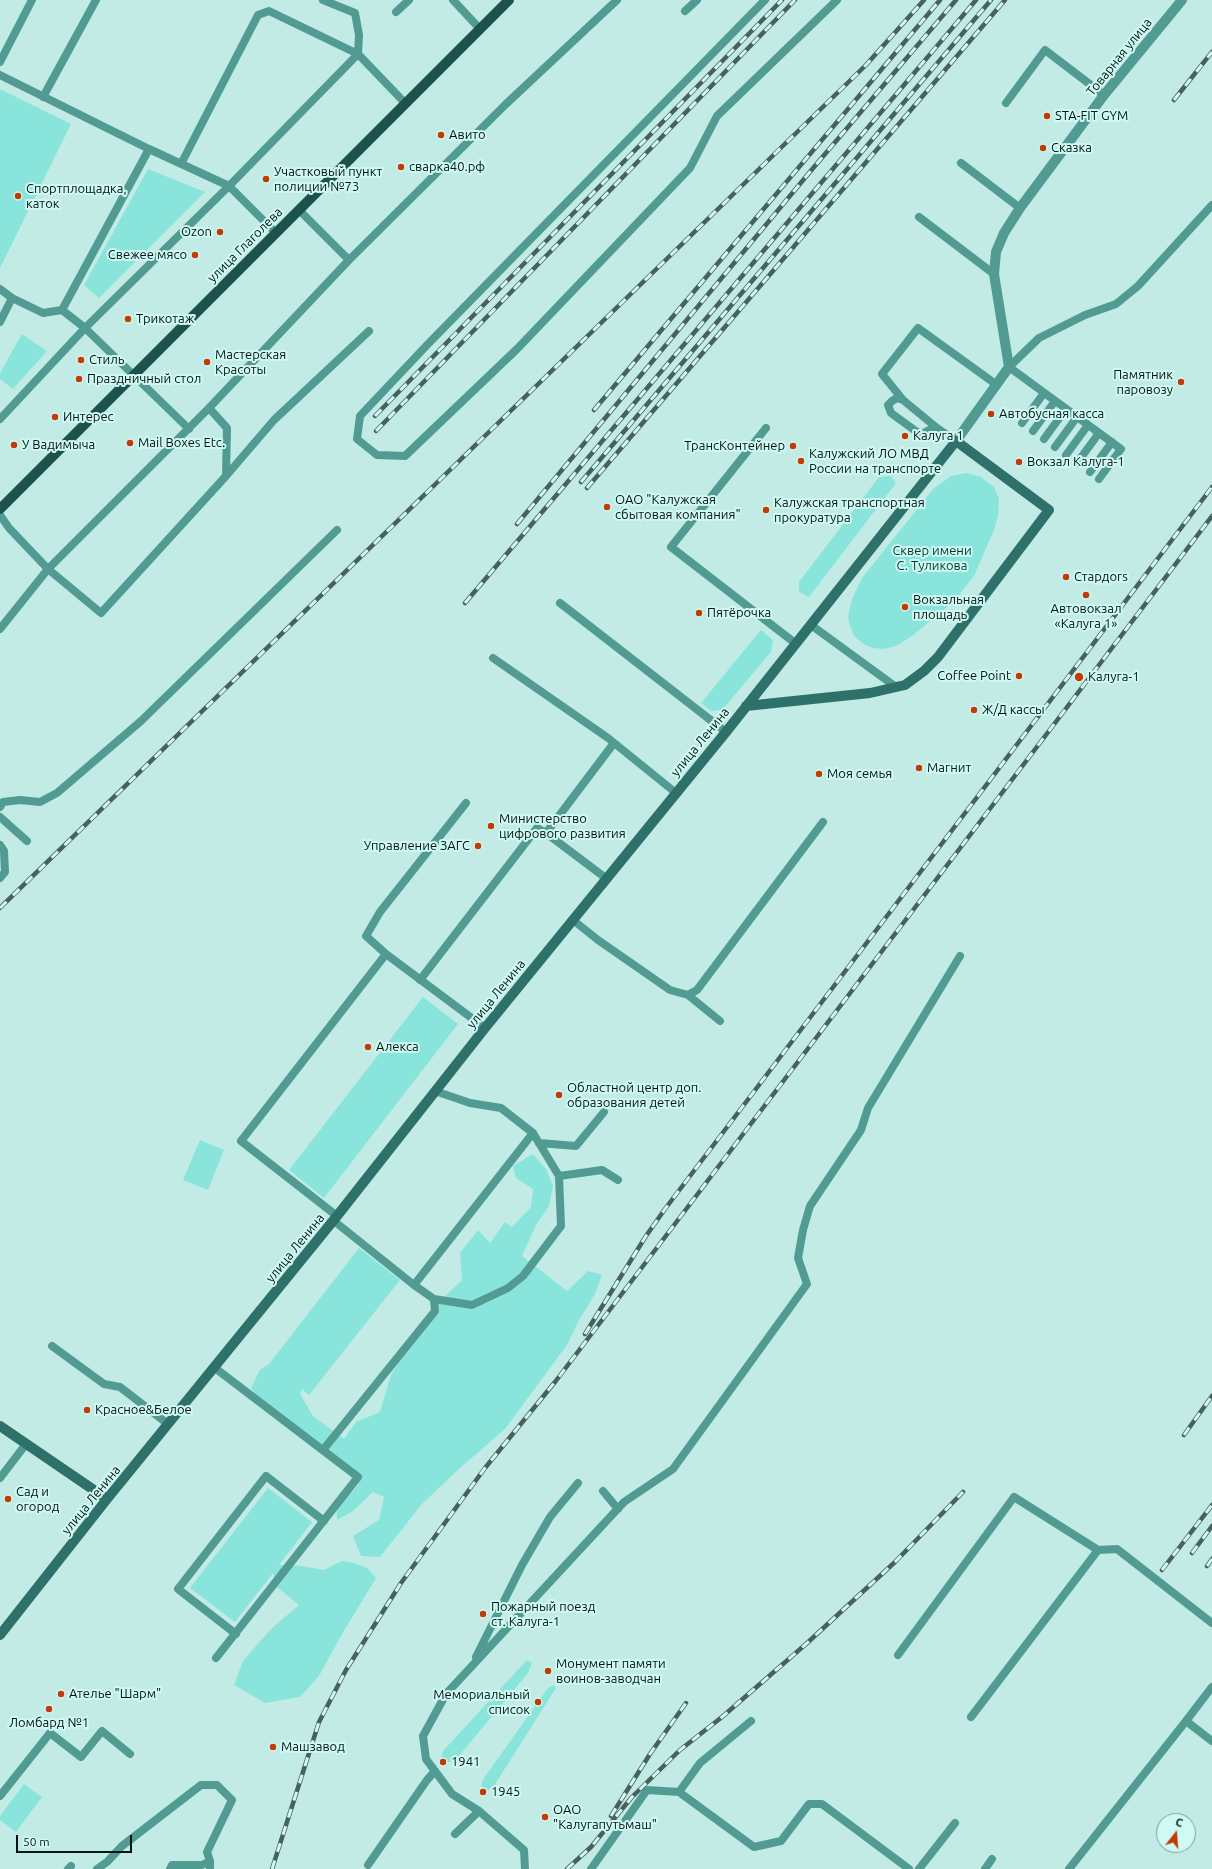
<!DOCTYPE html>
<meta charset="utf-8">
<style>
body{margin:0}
#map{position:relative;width:1212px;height:1869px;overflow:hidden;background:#c2ebe6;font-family:Ubuntu,sans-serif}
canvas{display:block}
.north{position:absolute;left:1156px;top:1813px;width:40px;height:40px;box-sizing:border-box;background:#cff9f3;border:1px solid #7f9e99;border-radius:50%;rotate:17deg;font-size:11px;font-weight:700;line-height:16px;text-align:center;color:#061513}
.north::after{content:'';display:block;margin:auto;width:14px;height:18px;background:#c23a05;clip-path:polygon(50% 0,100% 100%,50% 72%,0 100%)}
.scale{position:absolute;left:16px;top:1835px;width:116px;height:18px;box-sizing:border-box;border:2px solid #061513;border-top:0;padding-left:5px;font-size:12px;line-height:14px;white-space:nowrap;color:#061513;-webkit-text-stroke:3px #cff9f3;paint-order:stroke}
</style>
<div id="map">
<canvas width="1212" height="1869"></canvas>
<div class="north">С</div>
<div class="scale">50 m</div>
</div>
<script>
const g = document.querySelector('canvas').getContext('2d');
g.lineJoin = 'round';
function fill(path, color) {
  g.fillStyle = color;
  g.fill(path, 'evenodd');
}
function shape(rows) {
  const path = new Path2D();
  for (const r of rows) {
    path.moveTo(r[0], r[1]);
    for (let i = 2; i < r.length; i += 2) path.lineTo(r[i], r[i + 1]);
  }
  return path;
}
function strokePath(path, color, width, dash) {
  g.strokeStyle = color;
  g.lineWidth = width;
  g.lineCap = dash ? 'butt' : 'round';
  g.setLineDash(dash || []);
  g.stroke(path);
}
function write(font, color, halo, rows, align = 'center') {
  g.font = font + ' Ubuntu,sans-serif';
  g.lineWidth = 4;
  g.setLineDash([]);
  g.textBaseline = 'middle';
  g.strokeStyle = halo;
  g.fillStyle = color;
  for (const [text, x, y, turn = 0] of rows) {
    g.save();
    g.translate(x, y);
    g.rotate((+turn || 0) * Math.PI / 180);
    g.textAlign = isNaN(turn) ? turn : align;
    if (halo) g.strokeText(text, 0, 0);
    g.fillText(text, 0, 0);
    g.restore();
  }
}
fill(shape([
 [0,89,71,124,0,268],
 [148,169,205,192,99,298,84,285],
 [22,334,47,351,13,389,0,379,0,373],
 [967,473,981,477,994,487,999,499,998,516,994,530,974,576,959,595,946,608,912,636,898,645,884,649,873,648,865,645,854,636,849,623,848,616,852,599,862,578,934,488,951,476],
 [891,476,896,483,809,597,799,592,799,582,879,477],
 [761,630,773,640,771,652,722,710,711,711,701,703],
 [423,997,458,1024,324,1198,289,1170],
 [200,1140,224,1150,208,1190,183,1180],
 [533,1154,546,1169,553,1186,549,1206,536,1225,522,1256,567,1291,588,1271,602,1275,595,1294,578,1322,567,1345,505,1429,460,1468,422,1504,380,1557,361,1556,353,1536,379,1520,384,1497,373,1492,353,1511,337,1520,337,1508,359,1484,346,1463,262,1403,251,1388,260,1370,269,1364,359,1248,400,1280,309,1395,302,1389,300,1394,313,1416,344,1439,356,1422,380,1412,391,1375,415,1335,439,1302,462,1280,460,1253,478,1230,490,1243,505,1222,512,1227,531,1207,533,1189,516,1178,513,1166],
 [268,1488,312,1522,279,1565,301,1566,324,1570,342,1561,354,1563,367,1568,376,1578,342,1634,319,1676,300,1697,265,1703,234,1685,243,1661,271,1629,299,1605,277,1587,273,1573,235,1622,190,1588],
 [526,1661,532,1662,528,1673,454,1762,447,1762,441,1758,443,1751],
 [554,1685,556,1688,492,1789,486,1790,481,1786,484,1778,548,1688],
 [24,1784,42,1797,16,1832,0,1820,0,1816]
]), '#89e5db');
strokePath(shape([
 [453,0,480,29],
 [765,0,428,344,360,416,357,439,377,455,405,456,517,349,690,168,717,116,837,0],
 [685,11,697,0],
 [396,12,409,0],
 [0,62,32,0],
 [0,75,149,149,229,186,358,54,359,35,355,13,323,0],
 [43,97,96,0],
 [1006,103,1045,50,1104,95],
 [149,149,62,310,85,328,189,429],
 [961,163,1020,208],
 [181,164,258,15,269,11,358,54,405,103],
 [299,210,349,260],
 [919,217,994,274],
 [0,289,12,298,43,313,62,310],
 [0,322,12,298],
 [903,400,882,374,918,328,997,385],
 [0,419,85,328,229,186,276,233],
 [1022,423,1044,393],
 [766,428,671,547,795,643],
 [937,428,931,429,922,434,917,432,891,413,888,405,892,401,897,398,903,400,937,428,956,441],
 [1033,431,1055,401],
 [1044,439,1066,409],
 [1055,447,1077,417],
 [1066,455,1088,425],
 [1077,463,1099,433],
 [1090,472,1112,442],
 [226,476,274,420,369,331],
 [1099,479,1121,449,1009,367,1039,338,1085,315,1116,304,1138,286,1212,205],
 [0,515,9,528,48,569,101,613,226,476,227,428,209,408],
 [560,603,726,732],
 [811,625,896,687],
 [0,629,48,569,209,408,349,260,506,104,617,0],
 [493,658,608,738,676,793],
 [0,807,3,802,20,800,40,802,57,793,141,721,337,530],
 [0,817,27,841],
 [546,833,614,743],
 [0,845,4,851,5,872,0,878],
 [573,920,598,940,670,990,688,995,697,990,823,822],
 [386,954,366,936,380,912,466,803],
 [420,980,537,828,546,833,607,879],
 [688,995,720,1021],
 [435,1091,470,1103,501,1108,533,1133],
 [539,1143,576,1146,604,1112],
 [559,1176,602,1170,618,1180],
 [337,1216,241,1141,386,954,485,1028],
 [334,1221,414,1285,434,1299,472,1305,508,1288,523,1276,561,1226,559,1176,533,1133,414,1285],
 [52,1346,104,1384,120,1387,168,1424],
 [215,1368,358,1477,216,1658],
 [323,1450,435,1311,434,1299],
 [0,1478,26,1444],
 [603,1491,618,1509],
 [236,1634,178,1589,266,1476,324,1521],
 [898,1655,1014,1497,1098,1550],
 [476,1657,522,1565,550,1517,578,1483],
 [971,1717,1098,1550,1117,1549,1212,1623],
 [1186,1721,1212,1687],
 [679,1792,700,1763,751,1721],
 [0,1796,50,1733,81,1757,102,1731,130,1754],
 [455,1834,479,1811],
 [368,1865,427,1780,435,1771],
 [68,1869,71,1866],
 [97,1869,107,1862,122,1846,201,1785,217,1785,232,1800,207,1852,210,1861,210,1869],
 [170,1869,172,1865,202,1865,210,1861],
 [525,1869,524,1850,479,1811,452,1794,426,1759,423,1736,446,1694,624,1502,673,1469,807,1284,798,1258,803,1230,810,1206,861,1130,868,1108,960,956],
 [591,1869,647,1790,679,1792,754,1847,781,1841,809,1804,822,1804,909,1869],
 [919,1869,955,1823],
 [985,1869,992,1859],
 [1069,1869,1186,1721,1212,1741]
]), '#529b93', 8);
strokePath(shape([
 [956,441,1009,367,994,274,996,252,1004,233,1020,208,1104,95,1182,0]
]), '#529b93', 10);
strokePath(shape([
 [0,1426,107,1499],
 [0,1635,107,1499,337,1216,485,1028,726,732,956,441,1049,510,938,657,924,671,905,685,870,693,746,706]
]), '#2e706a', 10);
strokePath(shape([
 [0,509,509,0]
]), '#1c514c', 10);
const rail = shape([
 [1174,100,1212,52],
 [594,410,940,0],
 [375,416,782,0],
 [376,431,795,0],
 [581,482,991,0],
 [587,488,1005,0],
 [517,524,814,167,956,0],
 [465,603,976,0],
 [0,908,866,65,924,0],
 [585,1334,646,1236,665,1209,1212,487],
 [1184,1435,1212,1396],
 [1192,1553,1212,1526],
 [1207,1566,1212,1559],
 [1162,1570,1212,1505],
 [611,1816,650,1754,686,1703],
 [272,1869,319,1722,346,1670,401,1583,485,1468,555,1382,1212,516],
 [567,1869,591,1847,632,1797,680,1750,722,1717,806,1644,895,1562,963,1492]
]);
strokePath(rail, '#49615e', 4.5);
strokePath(rail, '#cff9f3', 3, [9]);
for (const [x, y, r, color] of [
 [1047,116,4,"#c23a05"],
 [441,135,4,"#c23a05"],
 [1043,148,4,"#c23a05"],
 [401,167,4,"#c23a05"],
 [266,179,4,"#c23a05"],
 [18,196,4,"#c23a05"],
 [220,232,4,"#c23a05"],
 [195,255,4,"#c23a05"],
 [128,319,4,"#c23a05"],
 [81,360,4,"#c23a05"],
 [207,362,4,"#c23a05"],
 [79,379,4,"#c23a05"],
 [1181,382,4,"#c23a05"],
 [991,414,4,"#c23a05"],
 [55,417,4,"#c23a05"],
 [905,436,4,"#c23a05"],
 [130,443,4,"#c23a05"],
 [14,445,4,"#c23a05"],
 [793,446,4,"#c23a05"],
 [801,461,4,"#c23a05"],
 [1019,462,4,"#c23a05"],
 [607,507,4,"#c23a05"],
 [766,510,4,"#c23a05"],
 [1066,577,4,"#c23a05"],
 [1086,595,4,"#c23a05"],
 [905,607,4,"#c23a05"],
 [699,613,4,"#c23a05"],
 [1019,676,4,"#c23a05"],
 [1079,677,5,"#c23a05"],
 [974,710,4,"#c23a05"],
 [919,768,4,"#c23a05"],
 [819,774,4,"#c23a05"],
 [491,826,4,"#c23a05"],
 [478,846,4,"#c23a05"],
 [368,1047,4,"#c23a05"],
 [559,1095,4,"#c23a05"],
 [87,1410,4,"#c23a05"],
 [8,1499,4,"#c23a05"],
 [483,1614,4,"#c23a05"],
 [548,1671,4,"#c23a05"],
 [61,1694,4,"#c23a05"],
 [538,1702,4,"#c23a05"],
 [49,1709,4,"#c23a05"],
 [273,1747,4,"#c23a05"],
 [443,1762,4,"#c23a05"],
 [483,1792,4,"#c23a05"],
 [545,1817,4,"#c23a05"]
]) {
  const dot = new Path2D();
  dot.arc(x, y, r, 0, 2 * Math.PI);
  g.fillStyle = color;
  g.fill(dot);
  strokePath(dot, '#cff9f3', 1.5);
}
write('13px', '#061513', '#cff9f3', [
 ["Товарная улица",1119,57,-51],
 ["улица Глаголева",245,245,-45],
 ["улица Ленина",700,742,-51],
 ["улица Ленина",496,994,-51],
 ["улица Ленина",295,1248,-51],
 ["улица Ленина",91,1500,-51]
]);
write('13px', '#061513', '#cff9f3', [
 ["STA-FIT GYM",1055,116],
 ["Авито",449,135],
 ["Сказка",1051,148],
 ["сварка40.рф",409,167],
 ["Участковый пункт",274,172],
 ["полиции №73",274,187],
 ["Спортплощадка,",26,189],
 ["каток",26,204],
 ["Ozon",212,232,"right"],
 ["Свежее мясо",187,255,"right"],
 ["Трикотаж",136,319],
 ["Мастерская",215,355],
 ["Красоты",215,370],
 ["Стиль",89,360],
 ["Памятник",1173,375,"right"],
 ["паровозу",1173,390,"right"],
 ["Праздничный стол",87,379],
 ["Автобусная касса",999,414],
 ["Интерес",63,417],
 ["Калуга 1",913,436],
 ["Mail Boxes Etc.",138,443],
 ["У Вадимыча",22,445],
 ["ТрансКонтейнер",785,446,"right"],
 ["Калужский ЛО МВД",809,454],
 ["России на транспорте",809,469],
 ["Вокзал Калуга-1",1027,462],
 ["ОАО \"Калужская",615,500],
 ["сбытовая компания\"",615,515],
 ["Калужская транспортная",774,503],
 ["прокуратура",774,518],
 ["Стардогs",1074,577],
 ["Вокзальная",913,600],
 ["площадь",913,615],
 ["Автовокзал",1086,609,"center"],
 ["«Калуга 1»",1086,624,"center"],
 ["Пятёрочка",707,613],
 ["Coffee Point",1011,676,"right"],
 ["Калуга-1",1088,677],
 ["Ж/Д кассы",982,710],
 ["Магнит",927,768],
 ["Моя семья",827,774],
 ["Министерство",499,819],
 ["цифрового развития",499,834],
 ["Управление ЗАГС",470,846,"right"],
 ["Алекса",376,1047],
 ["Областной центр доп.",567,1088],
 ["образования детей",567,1103],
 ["Красное&Белое",95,1410],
 ["Сад и",16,1492],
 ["огород",16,1507],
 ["Пожарный поезд",491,1607],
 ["ст. Калуга-1",491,1622],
 ["Монумент памяти",556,1664],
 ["воинов-заводчан",556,1679],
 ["Ателье \"Шарм\"",69,1694],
 ["Мемориальный",530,1695,"right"],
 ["список",530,1710,"right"],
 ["Ломбард №1",49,1723,"center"],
 ["Машзавод",281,1747],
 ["1941",451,1762],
 ["1945",491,1792],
 ["ОАО",553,1810],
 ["\"Калугапутьмаш\"",553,1825]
], 'left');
write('13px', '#003733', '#cff9f3', [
 ["Сквер имени",932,551],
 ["С. Туликова",932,566]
]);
</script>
